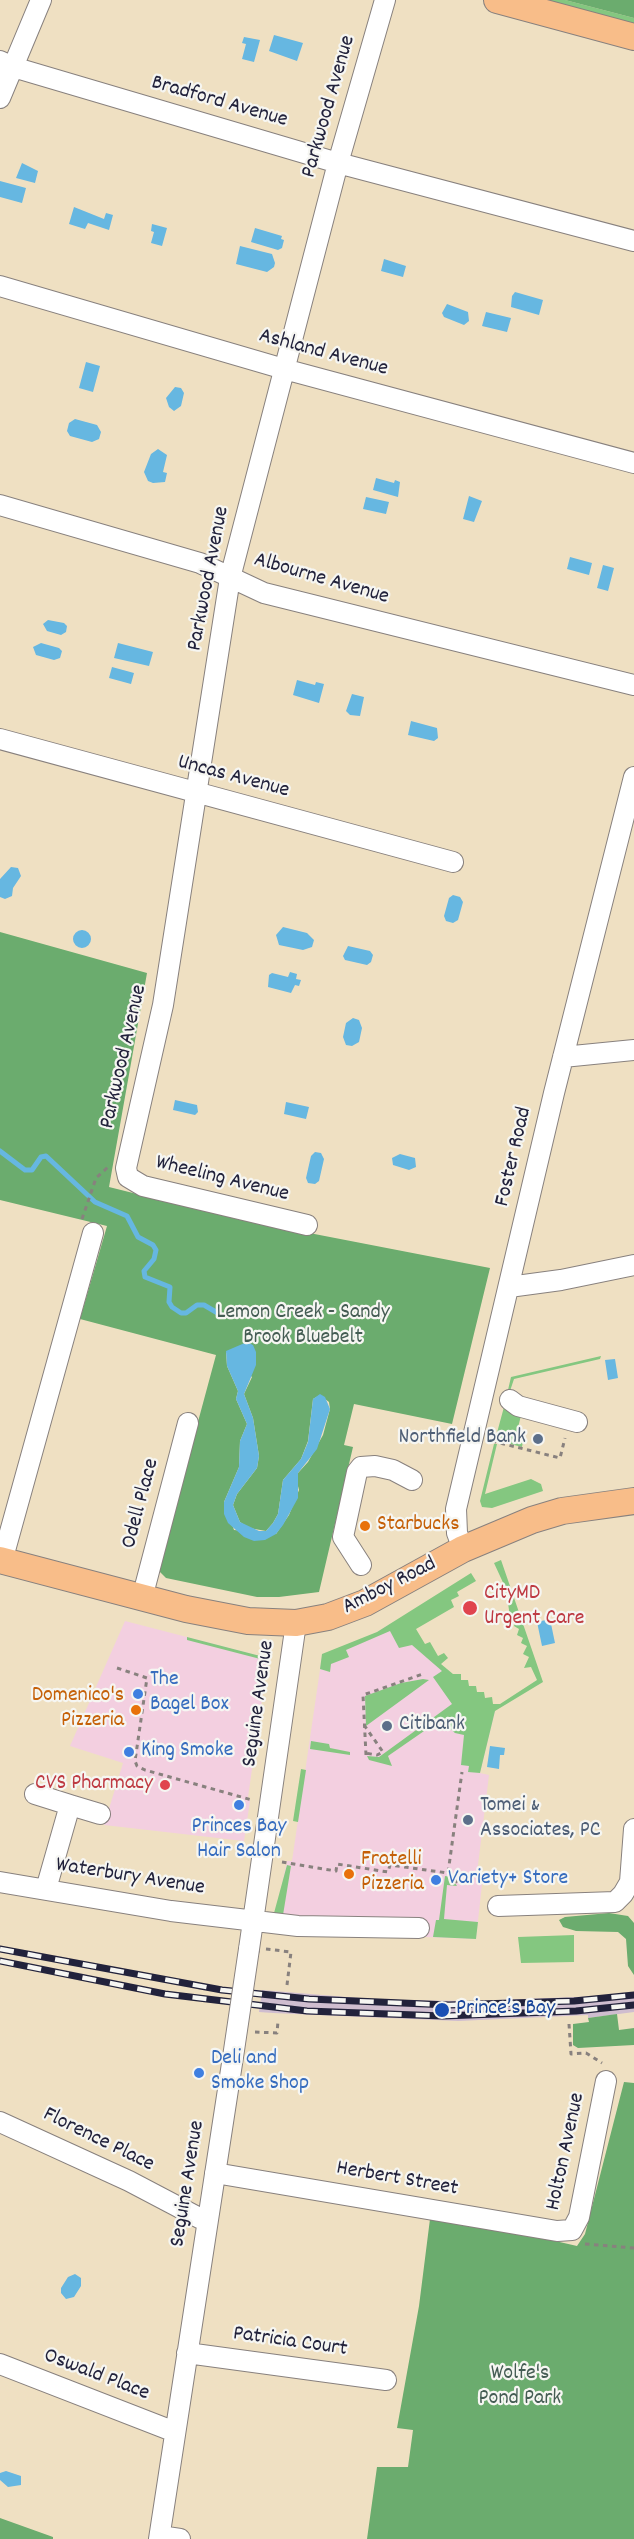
<!DOCTYPE html>
<meta charset="utf-8">
<style>
body{margin:0}
canvas{display:block;background:#efe0c2}
</style>
<canvas width="634" height="2539"></canvas>
<script>
const g = document.querySelector('canvas').getContext('2d');
g.lineJoin = 'round';
function fill(path, color) {
  g.fillStyle = color;
  g.fill(path, 'evenodd');
}
function shape(rows) {
  const path = new Path2D();
  for (const r of rows) {
    if (r.length === 3) {
      path.moveTo(r[0] + r[2], r[1]);
      path.arc(r[0], r[1], r[2], 0, 2 * Math.PI);
      continue;
    }
    path.moveTo(r[0], r[1]);
    for (let i = 2; i < r.length; i += 2) path.lineTo(r[i], r[i + 1]);
  }
  return path;
}
function strokePath(path, color, width, dash) {
  g.strokeStyle = color;
  g.lineWidth = width;
  g.lineCap = dash ? 'butt' : 'round';
  g.setLineDash(dash || []);
  g.stroke(path);
}
function write(font, color, halo, rows, align = 'center') {
  g.font = font + ' Dekko,sans-serif';
  g.lineWidth = 4.5;
  g.setLineDash([]);
  g.textBaseline = 'middle';
  g.strokeStyle = halo;
  g.fillStyle = color;
  for (const [text, x, y, turn = 0] of rows) {
    g.save();
    g.translate(x, y);
    g.rotate((+turn || 0) * Math.PI / 180);
    g.textAlign = isNaN(turn) ? turn : align;
    if (halo) g.strokeText(text, 0, 0);
    g.fillText(text, 0, 0);
    g.restore();
  }
}
fill(shape([
 [125,1621,268,1658,248,1797,250,1801,244,1841,104,1825,123,1763,70,1746],
 [388,1625,495,1711,480,1773,489,1775,477,1873,483,1875,476,1939,272,1931,287,1861,292,1861,322,1656,371,1636]
]), '#f3cfe0');
fill(shape([
 [262,1990,383,2000,471,2001,602,1996,634,1992,634,2012,588,2018,588,2015,458,2021,273,2013,259,2012]
]), '#cfbdcf');
fill(shape([
 [538,0,565,0,634,18,634,26],
 [601,1356,600,1359,514,1379,510,1391,508,1390,511,1377],
 [504,1407,522,1412,515,1439,523,1441,522,1447,495,1440],
 [494,1444,497,1444,485,1494,531,1479,541,1484,543,1491,492,1508,482,1507,480,1501],
 [501,1560,543,1682,495,1711,480,1773,468,1772,469,1766,461,1765,464,1735,455,1733,440,1720,388,1756,392,1766,369,1760,367,1756,379,1757,452,1704,433,1677,442,1671,412,1645,399,1648,390,1631,346,1650,349,1657,331,1664,330,1672,320,1669,322,1654,377,1632,471,1573,476,1581,457,1592,459,1596,451,1600,454,1607,416,1629,425,1644,430,1642,438,1656,444,1653,448,1658,441,1664,453,1674,461,1674,461,1680,468,1680,469,1686,476,1686,477,1692,484,1692,485,1698,492,1697,493,1704,500,1704,537,1680,531,1667,524,1668,529,1657,523,1654,527,1646,521,1643,523,1638,517,1635,519,1629,514,1626,516,1620,510,1617,506,1589,494,1563],
 [187,1637,268,1658,268,1661,187,1640],
 [423,1679,429,1680,366,1726,365,1696,401,1683],
 [311,1741,329,1744,330,1748,350,1752,350,1755,310,1749],
 [301,1769,306,1770,298,1822,293,1821],
 [287,1865,291,1866,283,1915,274,1913],
 [445,1876,451,1877,457,1886,447,1885,444,1919,478,1922,476,1939,433,1937,436,1920,439,1920],
 [574,1935,574,1962,521,1963,518,1937]
]), '#84c780');
fill(shape([
 [565,0,634,0,634,18],
 [0,932,147,973,109,1187,237,1219,490,1268,452,1424,354,1404,344,1445,353,1447,319,1592,279,1597,257,1597,166,1578,158,1570,216,1355,80,1319,107,1226,0,1200],
 [226,1352,252,1377,244,1394,253,1418,259,1456,257,1468,237,1494,233,1505,240,1522,249,1528,266,1531,273,1523,278,1514,283,1480,301,1459,308,1441,313,1399,320,1395,329,1402,330,1409,323,1435,308,1462,298,1473,296,1478,299,1490,289,1515,276,1534,234,1530,224,1502,239,1467,240,1441,247,1424,236,1399,238,1391,227,1366],
 [609,1913,628,1916,634,1923,634,1975,628,1966,626,1939,618,1932,576,1931,563,1927,559,1920,565,1917],
 [617,2014,619,2030,634,2028,634,2045,578,2048,573,2045,573,2024,589,2022,588,2018],
 [624,2082,634,2083,634,2539,367,2539,377,2467,408,2467,413,2430,397,2428,419,2306,430,2219,516,2232,577,2246,585,2234],
 [0,2518,53,2537,53,2539,0,2539]
]), '#6bac6e');
fill(shape([
 [274,35,303,43,297,61,269,51],
 [244,37,260,40,254,62,242,59,246,44,242,43],
 [22,163,38,171,35,183,16,178],
 [0,181,26,188,22,203,0,197],
 [74,207,104,219,106,213,113,215,109,230,88,223,85,229,69,224],
 [152,224,167,228,162,246,151,243,154,232,151,231],
 [255,228,282,236,281,239,284,240,282,248,278,250,251,242],
 [240,246,272,254,275,263,274,267,267,272,236,264],
 [384,259,406,266,403,277,381,271],
 [515,292,543,300,539,315,511,307,512,296],
 [447,304,468,312,469,321,464,325,444,317,442,313],
 [486,312,511,318,507,332,482,326],
 [86,362,100,366,93,392,79,388],
 [175,387,181,388,184,393,181,406,174,411,169,407,166,398],
 [75,419,97,425,101,432,99,439,92,442,70,436,67,431,69,423],
 [158,449,167,455,163,472,167,473,165,482,153,483,148,481,144,472,151,454],
 [376,478,394,483,395,480,400,482,398,497,373,490],
 [469,496,482,501,474,522,463,519],
 [366,497,389,502,386,514,363,509],
 [570,557,592,563,589,575,567,569],
 [603,565,614,568,608,591,597,588],
 [48,620,64,623,67,626,66,632,61,635,47,631,43,624],
 [41,643,59,648,62,651,60,658,54,660,36,655,33,647],
 [118,643,153,652,149,666,114,658],
 [112,667,134,673,131,684,109,678],
 [297,680,315,685,316,682,324,684,319,703,293,695],
 [352,694,364,697,360,716,350,715,346,711],
 [411,721,437,728,438,738,434,741,408,735],
 [11,867,18,868,21,876,13,888,12,896,5,899,0,897,0,879],
 [453,895,460,897,463,902,458,920,453,923,446,921,444,916,449,898],
 [283,927,307,933,314,940,312,947,303,950,279,945,276,935],
 [82,939,9],
 [348,946,370,951,373,955,371,962,367,965,345,960,343,956],
 [290,972,297,974,296,979,301,980,299,986,295,985,291,993,268,987,269,975,272,973,288,977],
 [353,1018,359,1020,362,1028,359,1042,352,1046,346,1045,343,1037,346,1023],
 [175,1100,197,1105,198,1112,195,1115,173,1110],
 [286,1102,309,1107,306,1119,284,1114],
 [315,1152,321,1153,324,1159,319,1181,315,1184,308,1183,306,1178,311,1156],
 [400,1154,415,1158,416,1167,409,1170,393,1165,392,1158],
 [247,1342,253,1345,256,1352,256,1365,244,1394,253,1418,259,1456,257,1468,237,1494,233,1505,240,1522,259,1531,266,1531,273,1523,278,1514,283,1480,301,1459,308,1442,313,1399,320,1394,325,1397,330,1409,317,1449,298,1473,298,1498,283,1525,276,1534,265,1540,254,1541,244,1537,228,1523,224,1514,224,1502,239,1467,240,1441,247,1424,236,1399,238,1391,227,1366,226,1351],
 [615,1359,618,1378,608,1380,605,1360],
 [550,1619,555,1643,542,1646,537,1622],
 [490,1746,505,1748,504,1755,500,1755,499,1769,487,1767],
 [75,2274,81,2278,81,2286,74,2297,66,2299,61,2293,61,2288,68,2277],
 [6,2471,21,2476,21,2485,8,2487,0,2480,0,2473]
]), '#66b7e1');
strokePath(shape([
 [0,1151,25,1170,32,1170,41,1157,46,1156,95,1202,127,1216,138,1237,153,1245,156,1250,154,1259,144,1271,145,1277,170,1287,169,1302,172,1307,181,1313,186,1313,197,1305,204,1305,221,1315]
]), '#66b7e1', 5);
const minor = shape([
 [0,61,13,67,338,163,634,241],
 [0,98,41,0],
 [0,286,284,369,634,463],
 [0,505,200,563,264,593,634,685],
 [0,739,453,862],
 [563,1057,634,1050],
 [307,1225,143,1186,128,1177,126,1168,163,1005,230,578,338,163,385,0],
 [509,1287,561,1280,634,1265],
 [510,1400,518,1406,577,1422],
 [463,1549,457,1533,456,1509,554,1093,634,777],
 [2,1561,93,1233],
 [361,1565,343,1537,357,1472,361,1467,375,1466,393,1470,412,1480],
 [142,1598,188,1423],
 [35,1794,70,1805],
 [0,1882,171,1911,298,1926,419,1928],
 [46,1889,70,1805,100,1814],
 [498,1906,615,1902,623,1894,630,1882,634,1829],
 [249,1949,296,1623],
 [0,2122,129,2181,207,2222],
 [215,2173,557,2231,572,2230,579,2217,606,2081],
 [187,2353,386,2380],
 [0,2364,175,2432],
 [160,2536,180,2539],
 [159,2539,233,2057]
]);
const major = shape([
 [497,0,634,37],
 [0,1560,186,1609,248,1621,296,1623,328,1617,365,1603,463,1549,532,1520,562,1511,634,1501]
]);
strokePath(minor, '#88817e', 22);
strokePath(major, '#88817e', 28);
strokePath(shape([
 [82,1219,96,1178,108,1167],
 [492,1441,560,1458,565,1438],
 [117,1668,147,1678,135,1761,137,1766,145,1770,252,1800],
 [364,1725,383,1752,377,1755,365,1753],
 [366,1755,363,1695,423,1674],
 [282,1862,336,1871,337,1864,388,1872,390,1865,448,1873,462,1772],
 [449,1872,460,1886],
 [266,1949,291,1952,287,1985],
 [569,2024,571,2054,586,2053,602,2063],
 [255,2032,277,2033,278,2021],
 [585,2244,634,2248]
]), '#88817e', 3, [4.5, 4.5]);
strokePath(minor, '#fff', 20);
strokePath(major, '#f8bd89', 26);
const rail = shape([
 [0,1949,222,1990,309,1999,449,2005,574,2001,634,1995],
 [0,1961,165,1994,307,2011,443,2016,576,2011,634,2005]
]);
strokePath(rail, '#22223b', 7);
strokePath(rail, '#f6f6f2', 4.5, [14]);
const minorBridge = shape([
 [233,2057,249,1949]
]);
strokePath(minorBridge, '#88817e', 22, []);
strokePath(minorBridge, '#fff', 20);
for (const [x, y, r, color] of [
 [538,1439,6,"#5c6f8a"],
 [365,1526,6,"#e8710a"],
 [470,1608,8,"#e0444e"],
 [138,1694,6,"#3f7fe0"],
 [136,1710,6,"#e8710a"],
 [387,1726,6,"#5c6f8a"],
 [129,1752,6,"#3f7fe0"],
 [165,1785,6,"#e0444e"],
 [239,1805,6,"#3f7fe0"],
 [468,1820,6,"#5c6f8a"],
 [349,1874,6,"#e8710a"],
 [436,1880,6,"#3f7fe0"],
 [442,2010,8,"#1a4fb4"],
 [199,2073,6,"#3f7fe0"]
]) {
  const dot = new Path2D();
  dot.arc(x, y, r, 0, 2 * Math.PI);
  g.fillStyle = color;
  g.fill(dot);
  strokePath(dot, '#f6f6f2', 2);
}
write('22px', '#22223b', '#f6f6f2', [
 ["Bradford Avenue",219,103,16],
 ["Parkwood Avenue",330,107,-74],
 ["Ashland Avenue",323,354,15],
 ["Parkwood Avenue",210,579,-79],
 ["Albourne Avenue",321,580,16],
 ["Uncas Avenue",233,778,15],
 ["Parkwood Avenue",125,1057,-77],
 ["Foster Road",515,1157,-77],
 ["Wheeling Avenue",222,1180,14],
 ["Odell Place",142,1504,-75],
 ["Amboy Road",390,1587,-27],
 ["Seguine Avenue",260,1704,-82],
 ["Waterbury Avenue",130,1878,9],
 ["Florence Place",98,2141,26],
 ["Holton Avenue",567,2152,-78],
 ["Herbert Street",397,2180,10],
 ["Seguine Avenue",189,2184,-81],
 ["Patricia Court",290,2343,8],
 ["Oswald Place",96,2376,21]
]);
write('22px', '#445c53', '#f6f6f2', [
 ["Lemon Creek - Sandy",303,1314],
 ["Brook Bluebelt",303,1339],
 ["Wolfe's",520,2375],
 ["Pond Park",520,2400]
]);
write('22px', '#4e5e75', '#f6f6f2', [
 ["Northfield Bank",526,1439,"right"],
 ["Citibank",399,1726],
 ["Tomei &",480,1807],
 ["Associates, PC",480,1832]
], 'left');
write('22px', '#c56008', '#f6f6f2', [
 ["Starbucks",377,1526],
 ["Domenico's",124,1697,"right"],
 ["Pizzeria",124,1722,"right"],
 ["Fratelli",361,1861],
 ["Pizzeria",361,1886]
], 'left');
write('22px', '#be3a42', '#f6f6f2', [
 ["CityMD",484,1595],
 ["Urgent Care",484,1620],
 ["CVS Pharmacy",153,1785,"right"]
], 'left');
write('22px', '#366cbe', '#f6f6f2', [
 ["The",150,1681],
 ["Bagel Box",150,1706],
 ["King Smoke",141,1752],
 ["Princes Bay",239,1828,"center"],
 ["Hair Salon",239,1853,"center"],
 ["Variety+ Store",448,1880],
 ["Deli and",211,2060],
 ["Smoke Shop",211,2085]
], 'left');
write('22px', '#164399', '#f6f6f2', [
 ["Prince’s Bay",456,2010]
], 'left');
</script>
